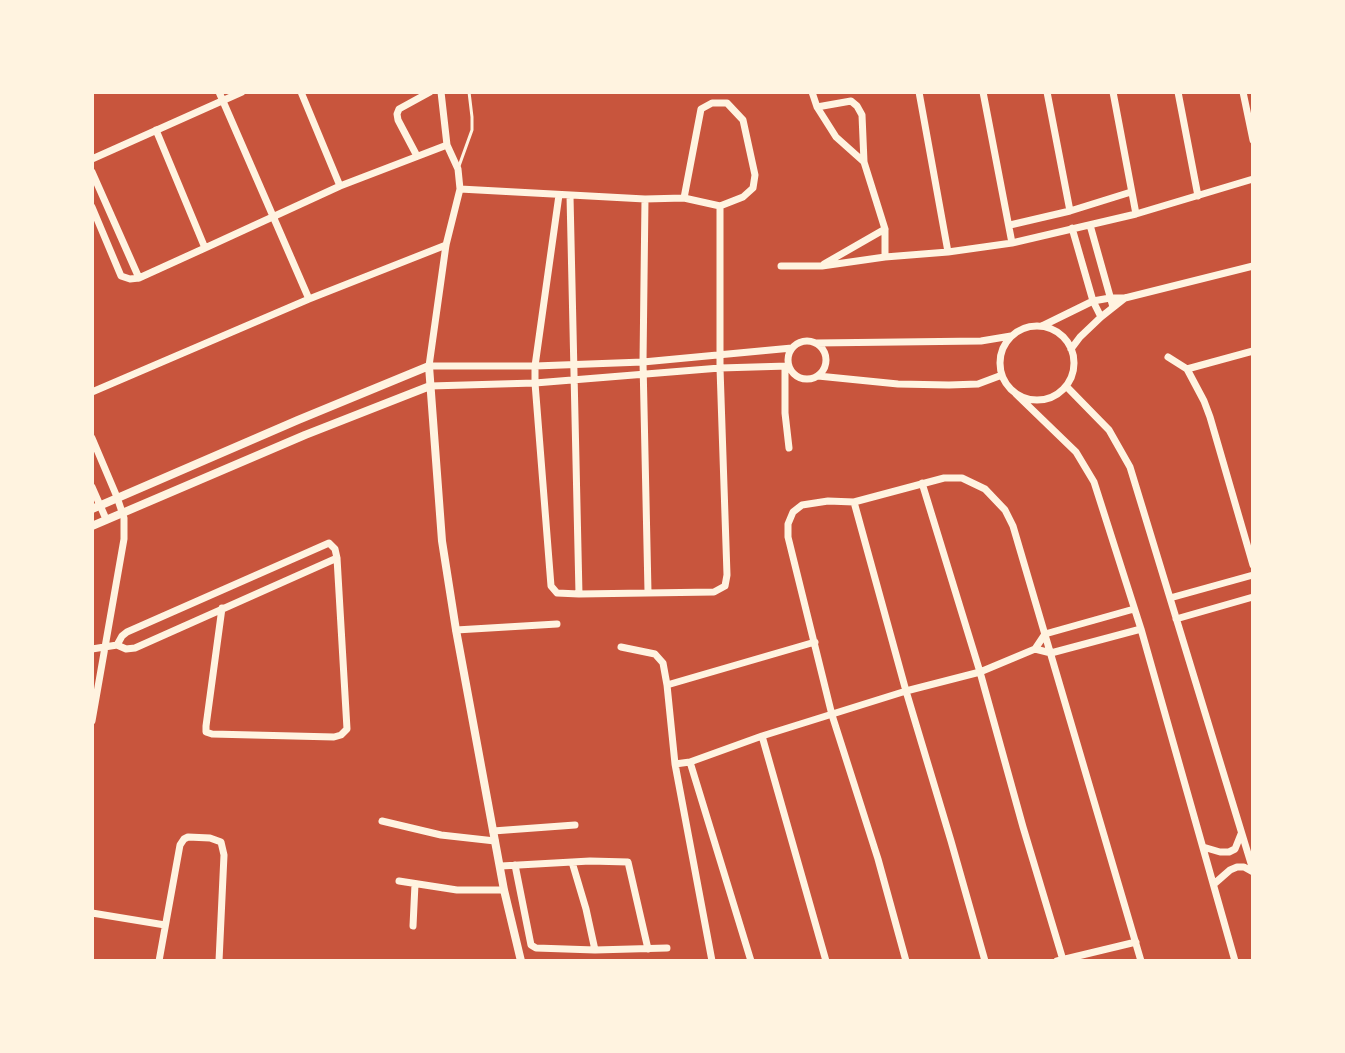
<!DOCTYPE html>
<style>
body{margin:0}
#map{position:relative;width:1345px;height:1053px;overflow:hidden;background:#c8553d;font-family:Inter,sans-serif}
canvas{display:block}
.frame{position:absolute;inset:0;border:94px solid #fff3e0;pointer-events:none}
</style>
<div id="map">
<canvas width="1345" height="1053"></canvas>
<div class="frame"></div>
</div>
<script>
const g = document.querySelector('canvas').getContext('2d');
g.lineJoin = 'round';
function shape(rows) {
  const path = new Path2D();
  for (const r of rows) {
    if (r.length === 3) {
      path.moveTo(r[0] + r[2], r[1]);
      path.arc(r[0], r[1], r[2], 0, 2 * Math.PI);
      continue;
    }
    path.moveTo(r[0], r[1]);
    for (let i = 2; i < r.length; i += 2) path.lineTo(r[i], r[i + 1]);
  }
  return path;
}
function strokePath(path, color, width, dash) {
  g.strokeStyle = color;
  g.lineWidth = width;
  g.lineCap = dash ? 'butt' : 'round';
  g.setLineDash(dash || []);
  g.stroke(path);
}
strokePath(shape([
 [459,166,472,130,472,117,469,92]
]), '#fff3e0', 3);
strokePath(shape([
 [219,92,309,299],
 [301,92,340,186],
 [441,92,447,145,458,169,460,189,446,245,429,366,535,366,643,362,792,348],
 [812,92,817,107,836,137,864,162],
 [919,92,948,252],
 [983,92,1012,243],
 [1047,92,1070,211],
 [1113,92,1136,214],
 [1178,92,1198,196],
 [1243,92,1253,140],
 [817,107,851,101,857,106,862,115,864,162,885,229,885,257],
 [156,130,205,248],
 [417,156,398,120,397,114,399,109,430,92],
 [92,159,242,92],
 [92,172,139,278],
 [460,189,645,199,684,198,720,206,743,197,753,188,755,175,743,120,727,103,712,103,701,109,684,198],
 [559,195,535,366,535,383,551,586,557,593,579,594,714,592,725,586,727,575,720,368,720,206],
 [570,196,579,594],
 [645,199,643,362,648,592],
 [92,207,121,276,130,279,139,278,205,248,340,186,447,145],
 [1010,225,1070,211,1131,192],
 [1090,225,1113,307],
 [1072,228,1093,301,1101,317],
 [824,264,885,229],
 [781,266,822,266,885,257,948,252,1012,243,1136,214,1253,179],
 [1042,326,1093,301,1110,298,1125,298,1253,266],
 [1037,363,37],
 [807,360,19],
 [816,343,981,341,1011,336],
 [1071,349,1080,337,1101,317,1125,298],
 [1168,357,1187,369,1204,401,1210,417,1253,565],
 [785,366,785,413,789,448],
 [1187,369,1253,351],
 [818,376,898,384,949,385,978,384,1002,375],
 [430,386,535,383,720,368,788,366],
 [1066,386,1109,430,1130,467,1253,870],
 [92,392,309,299,446,245],
 [1016,394,1076,452,1094,482,1141,629,1235,961],
 [92,438,117,497,124,518,124,539,92,721],
 [922,483,980,672,1023,827,1063,960],
 [92,487,106,519],
 [854,502,906,691,951,841,985,961],
 [1170,598,1253,575],
 [1176,619,1253,597],
 [456,630,557,624],
 [117,645,122,636,127,632,329,543,335,549,337,558,347,729,341,735,334,737,212,734,206,732,206,726,222,608],
 [621,647,655,654,663,663,667,685,675,764,712,961],
 [92,649,117,645,126,649,135,648,337,558],
 [1035,649,1051,653,1141,629],
 [667,685,815,642],
 [762,736,826,961],
 [690,762,751,961],
 [675,764,690,762,762,736,906,691,980,672,1035,649,1045,634,1134,609],
 [382,821,441,835,495,841],
 [493,831,575,825],
 [1203,847,1220,852,1229,852,1235,849,1241,834],
 [572,862,586,909,595,950],
 [515,865,531,945,536,948,595,950,667,948],
 [501,866,590,861,628,862,648,949],
 [399,881,457,890,504,890],
 [1214,884,1230,870,1237,867,1244,867,1253,872],
 [92,913,165,925],
 [413,926,415,884],
 [159,961,180,845,184,839,188,837,210,838,221,842,224,855,219,961],
 [906,961,878,859,832,715,788,537,788,524,793,512,802,505,828,501,854,502,944,478,962,478,985,489,1005,510,1013,526,1141,961],
 [1057,961,1136,942]
]), '#fff3e0', 7);
strokePath(shape([
 [92,509,298,420,429,366,442,541,456,630,504,890,521,961],
 [92,526,305,435,430,386]
]), '#fff3e0', 8);
</script>
